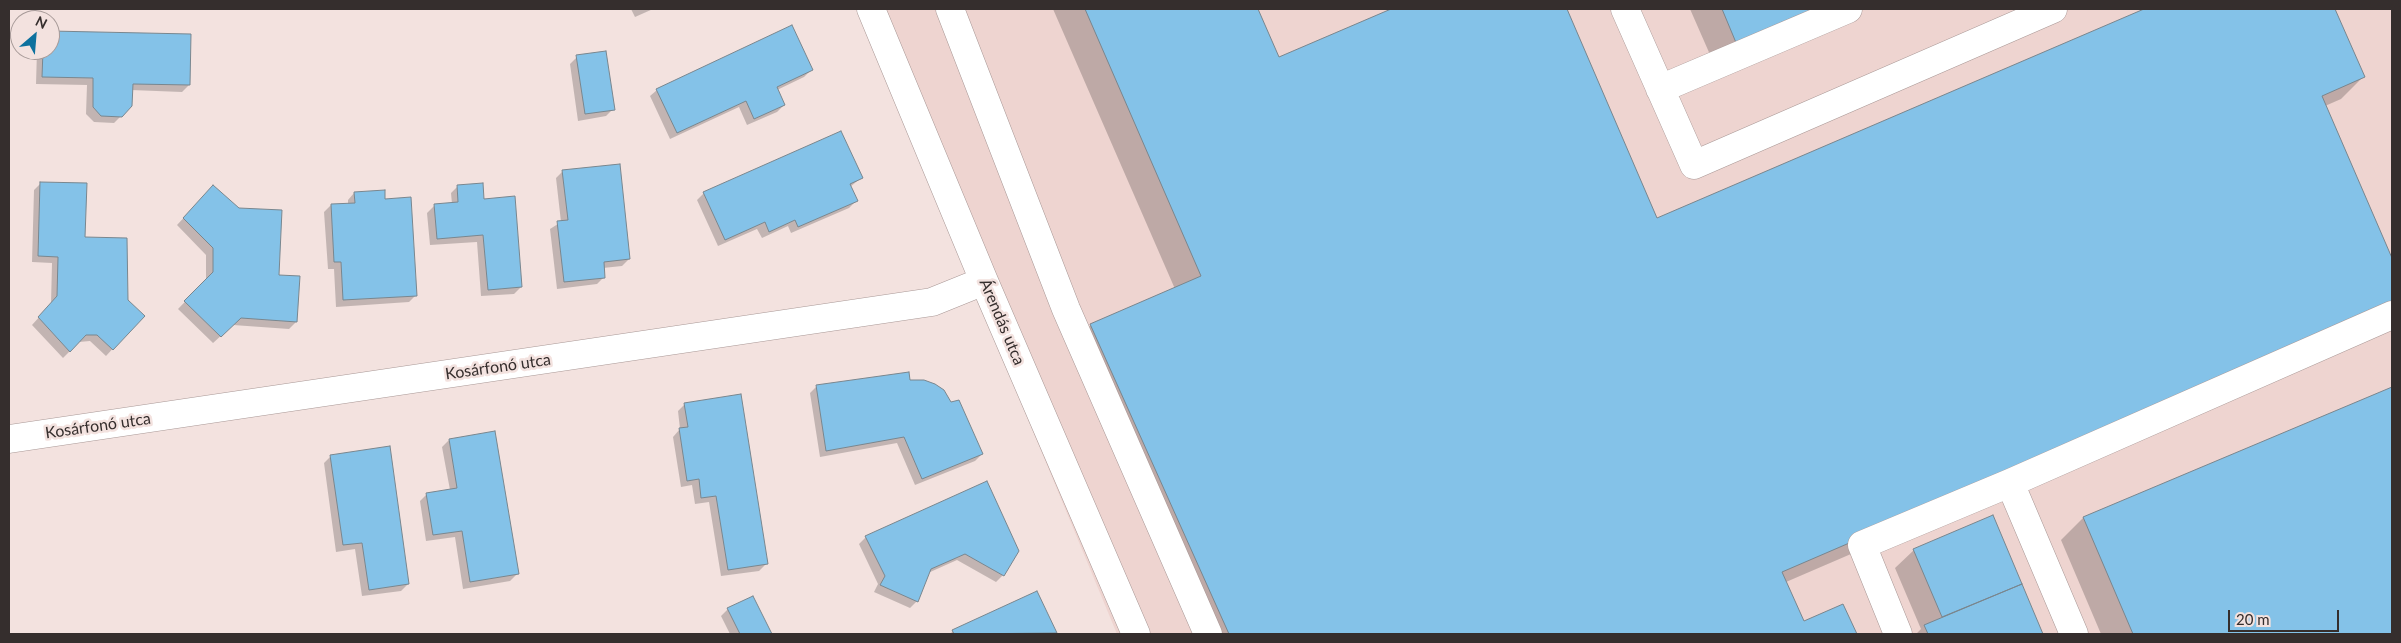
<!DOCTYPE html>
<meta charset="utf-8">
<style>
body{margin:0}
#map{position:relative;width:2401px;height:643px;overflow:hidden;background:#f3e2df;font-family:Lato,sans-serif}
canvas{display:block}
.frame{position:absolute;inset:0;border:10px solid #352e2d;pointer-events:none}
.north{position:absolute;left:10px;top:10px;width:50px;height:50px;box-sizing:border-box;background:#f3e2df;border:1px solid #a79a98;border-radius:50%;rotate:27deg;font-size:14px;font-weight:700;line-height:20px;text-align:center;color:#352e2d}
.north::after{content:'';display:block;margin:auto;width:18px;height:22px;background:#0d719e;clip-path:polygon(50% 0,100% 100%,50% 72%,0 100%)}
.scale{position:absolute;left:2228px;top:610px;width:111px;height:22px;box-sizing:border-box;border:2px solid #352e2d;border-top:0;padding-left:6px;font-size:15px;line-height:18px;white-space:nowrap;color:#352e2d;-webkit-text-stroke:4px #f3e2df;paint-order:stroke}
</style>
<div id="map">
<canvas width="2401" height="643"></canvas>
<div class="frame"></div>
<div class="north">N</div>
<div class="scale">20 m</div>
</div>
<script>
const g = document.querySelector('canvas').getContext('2d');
g.lineJoin = 'round';
function fill(path, color) {
  g.fillStyle = color;
  g.fill(path, 'evenodd');
}
function shape(rows) {
  const path = new Path2D();
  for (const r of rows) {
    path.moveTo(r[0], r[1]);
    for (let i = 2; i < r.length; i += 2) path.lineTo(r[i], r[i + 1]);
  }
  return path;
}
function strokePath(path, color, width, dash) {
  g.strokeStyle = color;
  g.lineWidth = width;
  g.lineCap = dash ? 'butt' : 'round';
  g.setLineDash(dash || []);
  g.stroke(path);
}
function write(font, color, halo, rows, align = 'center') {
  g.font = font + ' Lato,sans-serif';
  g.lineWidth = 5;
  g.setLineDash([]);
  g.textBaseline = 'middle';
  g.strokeStyle = halo;
  g.fillStyle = color;
  for (const [text, x, y, turn = 0] of rows) {
    g.save();
    g.translate(x, y);
    g.rotate((+turn || 0) * Math.PI / 180);
    g.textAlign = isNaN(turn) ? turn : align;
    if (halo) g.strokeText(text, 0, 0);
    g.fillText(text, 0, 0);
    g.restore();
  }
}
fill(shape([
 [858,9,2392,9,2392,634,1117,634]
]), '#eed4d0');
fill(shape([
 [631,9,653,9,635,17],
 [1053,9,1257,9,1279,59,1394,9,1565,9,1657,219,2142,11,2141,9,2334,9,2363,77,2341,99,2325,106,2392,261,2392,318,2387,323,1786,582,1803,623,1843,606,1855,634,1198,634,1069,347,1091,325,1175,289],
 [1690,9,1852,9,1715,66],
 [50,32,189,85,182,92,131,90,121,116,114,123,94,122,86,114,87,85,36,84,37,50,50,50],
 [577,57,613,109,606,116,578,121,570,64],
 [811,70,804,77,777,90,784,105,777,112,747,125,739,107,670,139,650,96,657,90],
 [563,171,629,259,622,266,603,268,604,277,597,284,557,289,550,229,561,222,556,178],
 [861,178,850,187,856,201,849,208,791,233,788,226,762,238,757,229,718,246,697,200,704,193],
 [41,183,84,238,126,300,143,316,106,356,90,341,79,342,63,358,32,325,51,304,52,263,32,262,34,190],
 [458,186,521,287,514,294,481,296,477,242,430,245,427,213,434,206,452,204,451,193],
 [354,193,384,200,416,295,409,302,336,307,334,269,328,269,324,212,331,205,348,204,348,200],
 [206,194,278,277,296,322,289,329,233,325,213,343,178,309,206,280,206,255,177,225],
 [817,386,982,454,975,461,915,485,897,443,820,457,810,393],
 [2392,388,2392,634,2101,634,2061,540,2083,518],
 [685,404,766,564,759,571,721,576,709,502,695,504,692,485,681,487,673,437,680,429,678,411],
 [449,440,517,574,510,581,463,589,455,537,426,541,420,501,427,494,450,490,442,447],
 [331,456,408,584,401,591,362,596,355,549,336,552,324,463],
 [987,483,1003,575,996,582,957,560,928,573,917,601,910,608,874,592,878,584,859,544,866,537],
 [1992,517,2042,634,1916,634,1921,629,1895,568,1914,550],
 [753,597,770,634,730,634,721,616,728,609],
 [953,631,1055,632,1054,634,950,634]
]), '#0003');
const building = shape([
 [1085,9,1258,9,1279,57,1391,9,1567,9,1657,218,2144,9,2335,9,2365,77,2322,96,2392,258,2392,309,1782,572,1804,621,1843,604,1857,634,1229,634,1090,324,1201,276,1085,9],
 [1722,9,1824,9,1737,45,1722,9],
 [792,25,813,70,777,87,785,105,754,119,746,101,677,133,656,89,792,25],
 [50,31,191,34,190,85,133,84,132,106,122,117,101,116,93,107,93,78,42,77,43,50,50,50,50,31],
 [606,51,615,110,585,114,576,55,606,51],
 [841,131,863,178,850,184,858,201,798,227,795,220,769,232,765,222,725,240,703,192,841,131],
 [620,164,630,259,604,262,605,278,564,282,557,221,568,220,562,170,620,164],
 [40,182,87,183,85,237,127,238,128,300,145,316,113,350,97,335,86,335,70,352,38,317,57,296,58,257,38,256,40,182],
 [483,183,484,199,515,196,522,287,488,290,483,235,437,239,434,204,458,202,457,185,483,183],
 [213,185,239,208,282,210,279,275,300,276,297,322,241,318,221,337,184,301,213,272,213,248,183,218,213,185],
 [385,190,385,199,411,197,417,296,343,300,341,262,334,262,331,204,355,203,354,192,385,190],
 [909,372,910,380,924,380,935,384,944,390,951,402,959,400,983,454,922,479,904,437,826,451,816,385,909,372],
 [2392,387,2392,634,2133,634,2083,517,2392,387],
 [741,394,768,564,728,570,716,496,701,498,699,479,687,481,679,428,688,427,684,403,741,394],
 [495,431,519,574,470,582,462,531,433,535,426,493,457,488,449,439,495,431],
 [390,446,409,584,369,590,362,543,343,545,330,455,390,446],
 [987,481,1019,551,1004,576,965,554,931,569,918,602,880,585,885,576,865,536,987,481],
 [1993,515,2022,584,1942,617,1913,549,1993,515],
 [2022,584,2043,634,1928,634,1924,625,2022,584],
 [1037,591,1057,633,954,634,952,630,1037,591],
 [753,596,772,634,740,634,727,608,753,596]
]);
fill(building, '#84c2e8');
strokePath(building, '#79868e', 1);
const minor = shape([
 [871,9,984,281,1136,634],
 [950,9,1066,309,1208,634],
 [1625,9,1694,165,2053,9],
 [1660,89,1848,9],
 [9,439,932,302,984,281],
 [2010,483,2074,634],
 [1898,634,1862,545,2010,483,2392,315]
]);
strokePath(minor, '#a99896', 29);
strokePath(minor, '#fff', 28);
write('16px', '#352e2d', '#f3e2df', [
 ["Árendás utca",1002,322,67],
 ["Kosárfonó utca",498,367,-8],
 ["Kosárfonó utca",98,426,-8]
]);
</script>
